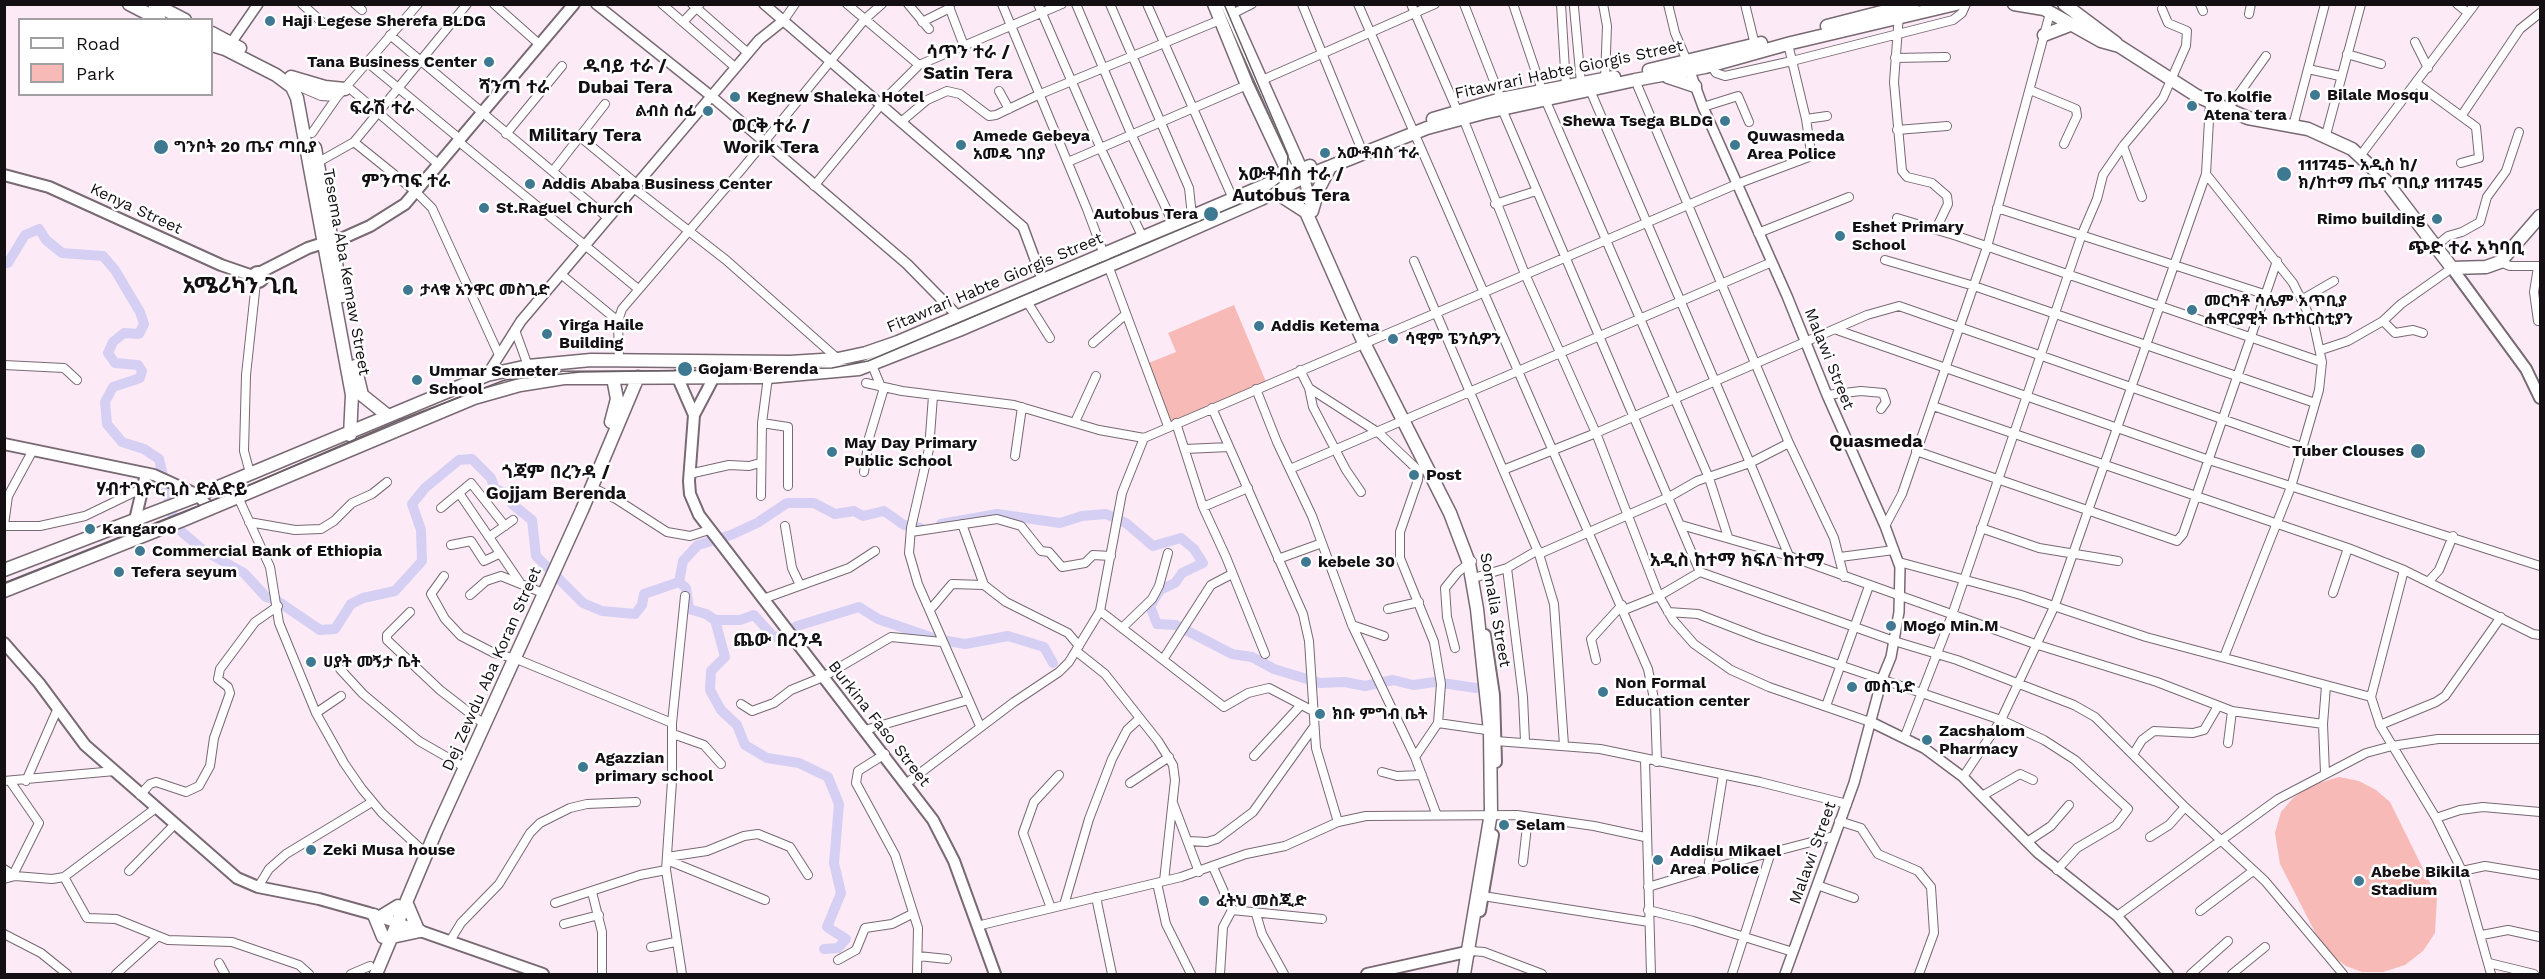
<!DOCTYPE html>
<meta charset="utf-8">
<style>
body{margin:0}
#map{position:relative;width:2545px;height:979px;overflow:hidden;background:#fcebf6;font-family:"Work Sans",sans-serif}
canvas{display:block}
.frame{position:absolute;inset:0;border:6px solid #140f13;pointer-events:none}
.legend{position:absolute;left:18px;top:18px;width:195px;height:78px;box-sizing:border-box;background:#fff;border:2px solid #a19fa1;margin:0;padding:8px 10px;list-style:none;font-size:18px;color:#140f13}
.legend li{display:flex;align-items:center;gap:12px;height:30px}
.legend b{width:30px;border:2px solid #a19fa1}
</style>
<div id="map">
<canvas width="2545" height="979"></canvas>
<div class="frame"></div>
<ul class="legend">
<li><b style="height:8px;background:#fff"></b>Road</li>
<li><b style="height:16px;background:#f8bab6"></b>Park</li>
</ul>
</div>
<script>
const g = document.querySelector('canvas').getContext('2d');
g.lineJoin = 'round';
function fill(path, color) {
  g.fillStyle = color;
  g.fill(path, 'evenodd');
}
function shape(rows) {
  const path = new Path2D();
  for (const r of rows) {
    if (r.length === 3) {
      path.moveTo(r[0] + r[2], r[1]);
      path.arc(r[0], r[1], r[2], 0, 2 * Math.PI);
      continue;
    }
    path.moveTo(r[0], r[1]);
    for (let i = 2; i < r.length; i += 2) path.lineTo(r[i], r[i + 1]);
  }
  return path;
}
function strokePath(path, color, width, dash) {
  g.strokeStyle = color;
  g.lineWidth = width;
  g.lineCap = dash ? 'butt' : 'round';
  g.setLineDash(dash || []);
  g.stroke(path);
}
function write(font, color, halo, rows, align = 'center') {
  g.font = font + ' "Work Sans","Noto Sans Ethiopic",sans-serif';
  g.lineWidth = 5;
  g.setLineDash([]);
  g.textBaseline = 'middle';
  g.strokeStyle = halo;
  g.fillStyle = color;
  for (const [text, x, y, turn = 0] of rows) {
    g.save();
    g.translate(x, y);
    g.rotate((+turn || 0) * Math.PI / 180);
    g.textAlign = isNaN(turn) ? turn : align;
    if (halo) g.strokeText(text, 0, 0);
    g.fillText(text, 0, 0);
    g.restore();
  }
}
fill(shape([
 [1234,305,1267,384,1168,425,1146,364,1176,352,1168,333],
 [2339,777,2359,781,2376,790,2390,802,2437,897,2435,933,2423,951,2405,965,2383,972,2362,972,2346,966,2330,954,2320,942,2280,864,2275,833,2281,812,2293,798,2312,785]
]), '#f8bab6');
strokePath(shape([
 [4,263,8,263,25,235,39,229,46,240,62,253,103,256,115,270,140,312,144,324,139,334,124,333,113,342,108,353,115,363,138,365,142,371,140,378,113,387,105,402,107,424,122,442,144,449,159,459,175,526,203,550,244,573,266,597,276,600,320,630,335,629,351,604,363,598,395,591,422,561,421,530,412,504,425,488,459,460,472,459,491,478,495,489,510,495,512,504,532,520,536,556,583,603,602,611,635,614,642,605,644,594,679,582,686,588,689,609,706,614,715,620,740,620,754,615,774,637,781,636,797,626,859,607,878,619,936,639,965,644,1008,636,1044,647,1053,663],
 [941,524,997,514,1060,523,1082,516,1106,514,1126,523,1153,546,1181,538,1194,549,1203,563,1182,573,1175,583,1160,590,1150,606,1157,624,1176,625,1232,654,1252,657,1274,669,1320,683,1345,682,1365,686,1393,680,1413,685,1435,682,1476,688],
 [679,582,683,561,698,545,731,535,757,523,787,503,814,503,835,514,854,511,863,516,884,511,904,525,920,528],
 [715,620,725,657,711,671,710,690,721,710,737,725,745,745,767,758,799,763,828,777,839,804,834,863,841,893,827,927,846,939,838,948,824,949]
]), '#d6cff4', 10);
const minor = shape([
 [302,4,324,24],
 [355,4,362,10],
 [494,4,539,44],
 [662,4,736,68],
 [692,4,748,53],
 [847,4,919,65],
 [908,4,929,29],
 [948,4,964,46],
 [1002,4,1087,209,1168,426],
 [1038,4,1101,149,1143,238],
 [1076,4,1132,136,1173,223],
 [1110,4,1189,188,1192,216],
 [1147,4,1233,199],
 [1302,4,1361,148],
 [1358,4,1648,669,1655,704,1657,762],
 [1411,4,1457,110],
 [1464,4,1501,99],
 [1513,4,1545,99,1709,478,1728,537],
 [1561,4,1566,86],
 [1603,4,1607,26,1605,79],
 [1668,4,1675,33,1687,61],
 [1745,4,1755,45],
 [2200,4,2203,11],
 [2457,4,2468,13],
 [1574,7,1581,83],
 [1232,14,1252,4],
 [1899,14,1894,82,1902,171,1907,177,1932,183,1947,196,1948,204,1936,229],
 [2249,14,2251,4],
 [784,20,795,4],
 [683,22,700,4],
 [922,22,950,8],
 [390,35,608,218],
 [2415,42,2428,68],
 [2347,54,2381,64],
 [1895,58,1946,57],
 [368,63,460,139],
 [1711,66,1716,73,1725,76,1792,61,1953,20,1962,13,1966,4],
 [2308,69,2340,76],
 [1635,80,1789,443,1834,538,1844,577],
 [1260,81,1435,4],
 [2416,83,2476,127,2479,158,2461,163],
 [347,86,438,164],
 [300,87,321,96,337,97],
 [2030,90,2076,109,2077,116,2064,144],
 [999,91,1009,109],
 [1703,107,1738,96,1749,122],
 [1502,109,1700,572],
 [2228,109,2266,56],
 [2462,115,2520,29,2540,13],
 [1463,118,1525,274,1596,433,1659,596,1673,620,1694,644,1731,670,1769,687,1873,723],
 [1806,119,1827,116],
 [901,122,927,100,947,91,960,94,989,116,996,115,1038,95,1220,20],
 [2293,126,2325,4],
 [1897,130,1947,126],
 [312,133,337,97,418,4],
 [506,134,562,66],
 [2326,135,2361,4],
 [579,136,638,185],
 [458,141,637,288],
 [354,142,416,192,432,208,499,355],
 [2123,146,2142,197],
 [2360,156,2475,4],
 [1068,162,1247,85],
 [315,164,354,142,467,4],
 [553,171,605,104],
 [2206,174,2293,283,2314,325,2322,362,2319,390,2291,487,2224,657],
 [814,186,889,95,919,65,1062,4],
 [635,189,726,260,838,359],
 [1495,204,1536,191],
 [1997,208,2267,295],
 [1897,218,1957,236,2322,362],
 [1758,233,1849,197],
 [2436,246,2448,236,2462,232,2480,222,2487,197,2506,171,2519,132],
 [1885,260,1974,286,2315,403],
 [1414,261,1539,554,1669,497,1697,481,1750,463,1590,90],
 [2500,262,2510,266,2540,266],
 [2538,267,2534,292,2538,321],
 [562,275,618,321],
 [2303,299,2334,281],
 [1026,300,1050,338],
 [2383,321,2395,333,2413,330,2423,333],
 [515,330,528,366],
 [1837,330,2209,460,2540,566],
 [1093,343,1126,314],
 [2321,350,2348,341,2383,321,2401,304,2452,268],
 [619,360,618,321,622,309,742,169,865,19,882,4],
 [4,365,64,368,77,380],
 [872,365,881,387],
 [1300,370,1309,388,1313,407,1346,470,1361,492],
 [866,383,902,391,1014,405,1099,430,1144,438,1737,184,1809,157,1811,152,1806,119,1788,44],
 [1309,388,1379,433,1419,471,1418,480,1400,532,1400,558,1434,642,1441,684,1438,723,1415,757],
 [1256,389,1277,442,1312,516,1352,625,1415,757,1436,813],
 [1827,395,1861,391,1883,393,1886,402,1881,409],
 [933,396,929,449,911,528,909,553,918,584,980,726],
 [1933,406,2348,548,2404,570,2533,634,2540,635],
 [1212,408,1303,614,1309,641,1316,748,1338,822],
 [1075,422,1096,376],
 [762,423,788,427,788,486],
 [1176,423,1203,507,1226,557,1265,654],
 [1789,443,1750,463,1789,556],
 [1185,449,1229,447],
 [1916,451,2177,541,2183,534,2277,261],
 [1015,456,1022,407],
 [1290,469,1772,262],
 [1503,470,1596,433,1867,315,1899,306,2302,447],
 [864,472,869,438,884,388],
 [250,473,244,451,246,375,256,282],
 [689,474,729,465,749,466,760,463],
 [591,487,616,499,667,532,690,536,709,530],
 [459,493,519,581],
 [761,496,762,423,768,377],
 [238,497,270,567,279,623,316,713,344,763,362,789,382,813,422,850],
 [1203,507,1248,488],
 [441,508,471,483,505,526],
 [249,522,295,530,321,529,334,521,352,503,372,494,387,482],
 [962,524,984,585,1006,602,1068,633,1079,646],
 [4,525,8,496,33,450],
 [1681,525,1789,556,2035,644,2157,682,2232,711,2323,724],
 [4,526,40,526,85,516,143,488],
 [785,526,792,568,800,585],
 [1885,526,1902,494,1987,247,2050,13],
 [1981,528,2039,548,2118,561],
 [911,532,997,519,1021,526,1041,551,1049,552,1062,567,1085,563,1093,555,1111,556],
 [489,537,513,520],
 [451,545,471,541,484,561,499,554],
 [1539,554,1554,604,1564,745],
 [1840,557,1894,550],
 [1278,559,1322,543],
 [1899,562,2021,595,2146,637,2371,697],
 [1507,568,1523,697,1525,741],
 [2404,570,2371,697,2380,725,2436,818,2462,871,2491,974],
 [444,576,431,594,445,619,461,636,494,653,509,657],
 [1477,577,1507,568,1538,550],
 [2429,581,2439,570,2453,536],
 [2333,593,2348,548],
 [470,595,486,581,501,576,543,593],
 [763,599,849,568,875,551],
 [1388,609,1419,602],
 [930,610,952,584,984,585],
 [1624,610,1659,596,1700,572,1894,641,1957,660,2074,705,2095,717,2185,807,2265,881,2343,974],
 [1100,611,1224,707,1248,693,1269,688,1313,711],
 [410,612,387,635,387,640,440,690,480,721],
 [1668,612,1698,614,1760,638,2001,720,2044,740,2075,760,2128,809,2116,825,2077,848,2057,870],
 [1352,625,1384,636],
 [1122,628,1152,599,1159,586,1168,553],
 [1455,648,1447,617,1445,588,1458,572,1472,561],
 [1076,651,1105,674,1158,741,1173,765,1175,780,1164,881],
 [514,658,672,723],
 [1164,658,1211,585,1232,574],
 [1596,660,1591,639,1622,605],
 [340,669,363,694,419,741,466,768],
 [741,704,752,711,774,703,791,690,823,677,891,637,942,642],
 [1826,706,1869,586],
 [316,713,341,696],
 [1438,723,1493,731],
 [2380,725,2436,702,2445,696,2501,617],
 [865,730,968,700],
 [673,734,704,745,721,764],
 [1905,736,1952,615,2082,234,2097,199,2103,175,2123,146,2163,98,2186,46,2187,31,2168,23,2162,9],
 [1496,741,1600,749,1760,782,1847,804],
 [2228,743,2232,711],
 [2134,753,2142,740,2154,731,2193,733,2204,730,2218,706],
 [885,754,858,771,856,783,895,855,918,928,917,974],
 [1254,756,1300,706],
 [1645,760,1651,974],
 [1382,772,1397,776,1422,775],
 [2325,773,2323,724,2326,686],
 [1963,777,2001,720,2055,605,2206,174,2210,102],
 [4,781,115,771],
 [10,781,39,823,14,873],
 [26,781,57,710],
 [907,783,1014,702,1059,672,1069,662,1100,611,1122,493,1144,438],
 [1130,783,1169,757],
 [140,795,150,784,156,782,186,792,199,786,210,766,214,738,230,693,228,687,218,679,220,669,255,622,278,606],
 [1982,796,2020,774,2033,780],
 [1173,803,1199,872],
 [2436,818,2460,810,2483,807,2540,812],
 [1839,821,1861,828,1878,854,1918,871,1931,887,1934,933,1919,974],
 [2150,837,2169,825,2185,807],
 [1189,841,1207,842,1217,839,1253,812,1313,728],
 [2027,842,2051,826,2069,805],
 [667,857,707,851,744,836,758,834,790,847,808,875],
 [667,860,765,900],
 [1523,862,1528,817],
 [1213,867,1232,910],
 [4,869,15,876],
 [1708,869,1723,775],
 [129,871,175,824],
 [2462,871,2485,866,2540,875],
 [64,877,87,918,116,919,168,940,232,942,299,965,309,974],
 [4,879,15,876,52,879,64,877,156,808],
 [1157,883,1166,924,1191,974],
 [1817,885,1854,898],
 [258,887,269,869,286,854,372,802],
 [1648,887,1708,869,1834,836],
 [592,892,602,932,602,974],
 [1483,896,1649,922],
 [1096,897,1112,974],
 [555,903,640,875,666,870],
 [1064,905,1089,819,1112,759,1127,730,1139,719],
 [1051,908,1023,833,1034,802,1059,775],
 [1232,910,1322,919],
 [1648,910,1693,921,1793,952],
 [2200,911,2253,871],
 [1256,914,1262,934,1284,974],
 [2117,916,2278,799,2366,753,2392,746,2438,739,2540,739],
 [564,924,599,915],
 [977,926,1181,877,1246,854,1285,846,1338,822,1366,816,1517,815,1594,826,1645,837],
 [4,934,41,953,67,974],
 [2482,935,2508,930,2540,937],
 [450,941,461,923,499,884,530,833,540,823,570,808,587,804,636,802],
 [651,947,675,942],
 [1471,951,1484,952,1542,974],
 [918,956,947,959],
 [838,960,856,950,865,928,892,924,912,914],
 [219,963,225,974],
 [2489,963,2534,974],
 [116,974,157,937],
 [351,974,370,966],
 [682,974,666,870,672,781,672,723,685,596],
 [1220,974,1223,927,1232,910],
 [1732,974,1770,855],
 [2191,974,2228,941],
 [2232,974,2265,947]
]);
const tertiary = shape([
 [596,4,711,96,907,264,958,316],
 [764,4,1023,227,1043,281],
 [231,43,258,4],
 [1688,66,1703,107,1787,296,1827,395,1885,526,1900,567,1899,612,1891,657,1882,679,1854,783,1785,974],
 [487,375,521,321,759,40,784,20],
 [1873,723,1924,748,1963,777,2038,853,2117,916,2168,974]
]);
const secondary = shape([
 [4,175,49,187,221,265,253,276],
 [1304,177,1312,211],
 [2452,268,2526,369,2540,398],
 [258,277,5],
 [259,273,308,248,333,240,341,239,370,226,405,204,574,4],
 [677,376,694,415],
 [714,377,694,415,689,481,690,494,699,515,933,820,954,861,995,974],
 [4,444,154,475,198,495,210,509],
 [138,538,135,520,146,474],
 [1485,635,1494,695,1496,762],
 [4,643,39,683,85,745,237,878,258,887,319,899,369,913,543,974],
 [1480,911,1493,835],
 [1367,974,1471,951]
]);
const primary = shape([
 [129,4,160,20],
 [154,4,185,20],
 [1214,4,1247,85,1292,181],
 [1227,4,1304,176],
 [2014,4,2044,9,2101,41,2119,46,2197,96,2248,118,2308,129,2352,149,2385,180,2452,268,2486,267,2500,262,2540,216],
 [2064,4,2116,43],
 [1827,26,1913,4],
 [212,33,240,48],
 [2044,35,2070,25],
 [212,45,225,49,276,75,292,87,297,98,352,395,350,435],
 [1649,70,1761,43],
 [291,77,325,87,345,89],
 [1668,77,1695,86],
 [1433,119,1501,99,1614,77],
 [315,148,342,296],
 [1275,192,1306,212,1364,343,1450,513,1469,563,1477,609,1490,731,1491,813,1464,974],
 [1312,211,1318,190,1330,167],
 [355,366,362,395,387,415],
 [611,422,617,399,613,378],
 [4,570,192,498,487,375,528,366,591,360,790,362,838,359,866,353,898,342,1310,166],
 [4,591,183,520,474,398,520,385,564,378,768,377,859,369,959,330,1145,250,1261,199,1304,177,1427,128,1483,113,1635,80,1705,67,1791,43,1956,4],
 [407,904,418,930],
 [374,915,383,937],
 [380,917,398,906],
 [392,937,420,931],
 [376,974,436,831,582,510,638,377]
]);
strokePath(minor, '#786973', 10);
strokePath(tertiary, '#786973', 12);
strokePath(secondary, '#786973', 14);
strokePath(primary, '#786973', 15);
strokePath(minor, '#fff', 8);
strokePath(tertiary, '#fff', 9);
strokePath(secondary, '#fff', 10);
strokePath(primary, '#fff', 12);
strokePath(shape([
 [4,583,236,491,400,420,505,380,580,372,832,368,868,361,1266,193,1280,182,1287,169,1288,155,1224,4]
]), '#675d64', 1.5);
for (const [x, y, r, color] of [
 [270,21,6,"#3e7991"],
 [489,62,6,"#3e7991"],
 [2315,95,6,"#3e7991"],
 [735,97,6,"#3e7991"],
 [2192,106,6,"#3e7991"],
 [708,111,6,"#3e7991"],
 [1725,121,6,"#3e7991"],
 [961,145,6,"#3e7991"],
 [1735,145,6,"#3e7991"],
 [161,147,8,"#3e7991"],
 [1325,153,6,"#3e7991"],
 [2284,174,8,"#3e7991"],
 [530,184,6,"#3e7991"],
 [484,208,6,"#3e7991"],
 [1211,214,8,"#3e7991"],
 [2437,219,6,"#3e7991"],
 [1840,236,6,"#3e7991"],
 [408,290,6,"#3e7991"],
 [2192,310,6,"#3e7991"],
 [1259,326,6,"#3e7991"],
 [547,334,6,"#3e7991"],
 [1393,339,6,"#3e7991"],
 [685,369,8,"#3e7991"],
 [417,380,6,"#3e7991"],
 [2418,451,8,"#3e7991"],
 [832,452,6,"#3e7991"],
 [1414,475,6,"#3e7991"],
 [90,529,6,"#3e7991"],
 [140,551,6,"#3e7991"],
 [1306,562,6,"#3e7991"],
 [119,572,6,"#3e7991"],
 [1891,626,6,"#3e7991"],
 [311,662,6,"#3e7991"],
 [1852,687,6,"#3e7991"],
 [1603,692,6,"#3e7991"],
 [1320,714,6,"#3e7991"],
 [1927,740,6,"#3e7991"],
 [583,767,6,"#3e7991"],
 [1504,825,6,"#3e7991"],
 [311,850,6,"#3e7991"],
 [1658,860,6,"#3e7991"],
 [2359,881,6,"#3e7991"],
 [1204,901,6,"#3e7991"]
]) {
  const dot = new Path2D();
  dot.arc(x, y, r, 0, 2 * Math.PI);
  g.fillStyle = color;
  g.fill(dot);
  strokePath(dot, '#fff', 2);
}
write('bold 16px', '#140f13', '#fff', [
 ["Haji Legese Sherefa BLDG",282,21],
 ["Tana Business Center",477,62,"right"],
 ["Bilale Mosqu",2327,95],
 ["Kegnew Shaleka Hotel",747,97],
 ["To kolfie",2204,97],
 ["Atena tera",2204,115],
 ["ልብስ ሰፊ",696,111,"right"],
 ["Shewa Tsega BLDG",1713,121,"right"],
 ["Amede Gebeya",973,136],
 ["አመዴ ገበያ",973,154],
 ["Quwasmeda",1747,136],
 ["Area Police",1747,154],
 ["ግንቦት 20 ጤና ጣቢያ",174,147],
 ["አውቶብስ ተራ",1337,153],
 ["111745- አዲስ ከ/",2298,165],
 ["ክ/ከተማ ጤና ጣቢያ 111745",2298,183],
 ["Addis Ababa Business Center",542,184],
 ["St.Raguel Church",496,208],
 ["Autobus Tera",1198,214,"right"],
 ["Rimo building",2425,219,"right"],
 ["Eshet Primary",1852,227],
 ["School",1852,245],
 ["ታላቁ አንዋር መስጊድ",420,290],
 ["መርካቶ ሳሌም አጥቢያ",2204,301],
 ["ሐዋርያዊት ቤተክርስቲያን",2204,319],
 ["Yirga Haile",559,325],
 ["Building",559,343],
 ["Addis Ketema",1271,326],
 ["ሳዊም ፔንሲዎን",1405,339],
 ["Gojam Berenda",698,369],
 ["Ummar Semeter",429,371],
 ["School",429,389],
 ["May Day Primary",844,443],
 ["Public School",844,461],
 ["Tuber Clouses",2404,451,"right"],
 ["Post",1426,475],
 ["Kangaroo",102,529],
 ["Commercial Bank of Ethiopia",152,551],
 ["kebele 30",1318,562],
 ["Tefera seyum",131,572],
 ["Mogo Min.M",1903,626],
 ["ሀያት መኝታ ቤት",323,662],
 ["Non Formal",1615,683],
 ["Education center",1615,701],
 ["መስጊድ",1864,687],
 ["ክቡ ምግብ ቤት",1332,714],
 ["Zacshalom",1939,731],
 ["Pharmacy",1939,749],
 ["Agazzian",595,758],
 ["primary school",595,776],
 ["Selam",1516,825],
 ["Zeki Musa house",323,850],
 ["Addisu Mikael",1670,851],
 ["Area Police",1670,869],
 ["Abebe Bikila",2371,872],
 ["Stadium",2371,890],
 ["ፈትህ መስጂድ",1216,901]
], 'left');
write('16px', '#140f13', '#fff', [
 ["Fitawrari Habte Giorgis Street",1569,70,-12],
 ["Kenya Street",136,209,25],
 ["Tesema Aba Kemaw Street",346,272,80],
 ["Fitawrari Habte Giorgis Street",995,283,-23],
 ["Malawi Street",1829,359,68],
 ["Somalia Street",1495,610,80],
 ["Dej Zewdu Aba Koran Street",492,669,-66],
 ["Burkina Faso Street",879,724,52],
 ["Malawi Street",1813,853,-70]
]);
write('bold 18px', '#140f13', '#fff', [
 ["ሳጥን ተራ /",968,53],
 ["Satin Tera",968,74],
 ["ዱባይ ተራ /",625,67],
 ["Dubai Tera",625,88],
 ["ሻንጣ ተራ",514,88],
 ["ፍራሽ ተራ",382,109],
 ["ወርቅ ተራ /",771,127],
 ["Worik Tera",771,148],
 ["Military Tera",585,136],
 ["አውቶብስ ተራ /",1291,175],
 ["Autobus Tera",1291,196],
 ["ምንጣፍ ተራ",406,182],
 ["ጭድ ተራ አካባቢ",2466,249],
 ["Quasmeda",1876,442],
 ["ጎጃም በረንዳ /",556,473],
 ["Gojjam Berenda",556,494],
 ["ሃብተጊዮርጊስ ድልድይ",172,490],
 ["አዲስ ከተማ ክፍለ ከተማ",1737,561],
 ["ጨው በረንዳ",778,641]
]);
write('bold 22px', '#140f13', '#fff', [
 ["አሜሪካን ጊቢ",240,287]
]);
</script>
